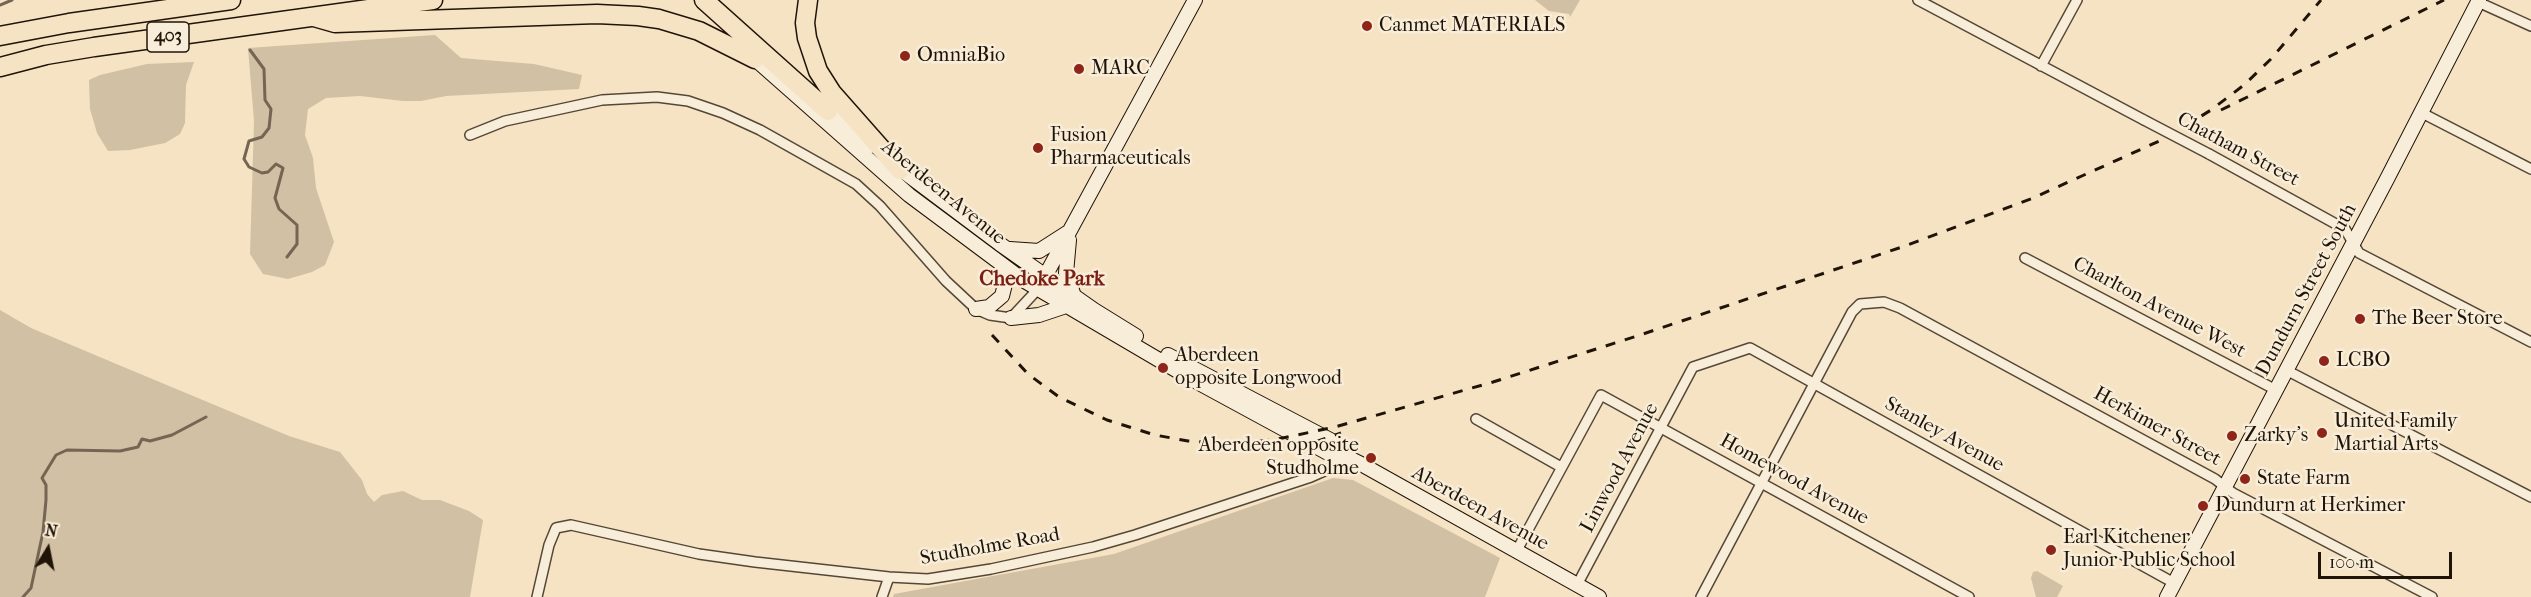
<!DOCTYPE html>
<style>
body{margin:0}
#map{position:relative;width:2531px;height:597px;overflow:hidden;background:#f5e3c3;font-family:"IM FELL French Canon",serif}
canvas{display:block}
.north{position:absolute;left:18px;top:519px;width:60px;height:60px;-webkit-text-stroke:4px #f8edd8;paint-order:stroke;rotate:10deg;font-size:16px;font-weight:700;line-height:24px;text-align:center;color:#201308}
.north::after{content:'';display:block;margin:auto;width:21px;height:27px;background:#201308;clip-path:polygon(50% 0,100% 100%,50% 72%,0 100%)}
.scale{position:absolute;left:2318px;top:552px;width:134px;height:27px;box-sizing:border-box;border:3px solid #201308;border-top:0;padding-left:8px;font-size:18px;line-height:21px;white-space:nowrap;color:#201308;-webkit-text-stroke:4px #f8edd8;paint-order:stroke}
</style>
<div id="map">
<canvas width="2531" height="597"></canvas>
<div class="north">N</div>
<div class="scale">100 m</div>
</div>
<script>
const g = document.querySelector('canvas').getContext('2d');
g.lineJoin = 'round';
function fill(path, color) {
  g.fillStyle = color;
  g.fill(path, 'evenodd');
}
function shape(rows) {
  const path = new Path2D();
  for (const r of rows) {
    path.moveTo(r[0], r[1]);
    for (let i = 2; i < r.length; i += 2) path.lineTo(r[i], r[i + 1]);
  }
  return path;
}
function strokePath(path, color, width, dash) {
  g.strokeStyle = color;
  g.lineWidth = width;
  g.lineCap = dash ? 'butt' : 'round';
  g.setLineDash(dash || []);
  g.stroke(path);
}
function write(font, color, halo, rows, align = 'center') {
  g.font = font + ' "IM FELL French Canon",serif';
  g.lineWidth = 5;
  g.setLineDash([]);
  g.textBaseline = 'middle';
  g.strokeStyle = halo;
  g.fillStyle = color;
  for (const [text, x, y, turn = 0] of rows) {
    g.save();
    g.translate(x, y);
    g.rotate((+turn || 0) * Math.PI / 180);
    g.textAlign = isNaN(turn) ? turn : align;
    if (halo) g.strokeText(text, 0, 0);
    g.fillText(text, 0, 0);
    g.restore();
  }
}
fill(shape([
 [1535,0,1580,0,1570,17,1569,14,1549,11],
 [435,35,461,58,534,64,582,75,579,89,446,96,421,101,403,101,360,96,326,98,308,109,305,135,313,158,316,188,334,242,325,265,312,272,288,279,263,274,250,254,254,121,248,48],
 [194,62,186,85,185,123,180,134,165,143,130,150,108,151,97,133,90,109,89,80,100,75,147,64],
 [0,310,31,328,114,363,289,436,340,452,362,480,367,494,374,502,382,495,403,491,422,500,440,500,469,511,483,520,470,597,0,597],
 [1333,478,1353,480,1500,558,1485,597,893,597,894,594,1114,554],
 [2037,571,2063,586,2057,597,2036,597,2031,578,2033,572]
]), '#d1c0a3');
strokePath(shape([
 [0,5,12,0],
 [250,50,264,69,265,100,271,109,269,128,262,137,249,141,244,159,249,167,262,173,268,172,276,164,283,168,275,198,279,209,297,225,297,244,287,257],
 [23,597,31,588,43,532,46,500,46,485,42,478,56,455,67,450,120,451,138,447,142,439,150,441,172,435,206,417]
]), '#756552', 3);
const street = shape([
 [1918,0,2144,120],
 [2478,2,2531,26],
 [2041,66,2077,0],
 [2422,113,2531,169],
 [470,135,505,121,602,100,657,97,688,101,723,113,760,130,856,184,880,206,946,281,976,309,990,315,1011,318,1038,289],
 [2209,154,2345,229,2359,253,2531,342],
 [2025,258,2276,390],
 [2286,370,2531,497],
 [1476,419,1561,467],
 [1516,552,1601,395,1969,597],
 [1577,585,1693,367,1750,348,2174,583],
 [537,597,549,545,556,528,571,525,699,554,755,562,889,577,928,579,991,569,1093,547,1135,535,1311,477,1329,469,1343,455],
 [882,597,889,577],
 [1701,597,1852,312,1860,304,1884,302,1900,308,2215,479,2233,493,2432,597]
]);
const secondary = shape([
 [755,59,909,195,1023,280,1188,377,1328,453,1343,455,1361,464,1599,597],
 [828,111,870,146],
 [892,163,1000,244,1094,310,1136,336],
 [1069,240,1066,273,1074,296],
 [1010,249,1039,251,1067,233],
 [1042,282,1195,0],
 [976,309,989,307,1002,296,1005,284,1002,266],
 [1011,318,1039,315,1066,306],
 [1168,355,1336,443,1343,455],
 [2167,597,2387,179,2479,0]
]);
const highway = shape([
 [704,0,828,111],
 [808,0,805,23,807,38,818,71,832,93,900,170],
 [314,17,335,23,597,14,638,16,659,19,699,31,755,59],
 [0,36,69,23,231,0],
 [0,67,46,55,94,47,433,0]
]);
strokePath(street, '#554737', 12);
strokePath(secondary, '#201308', 16);
strokePath(highway, '#201308', 21);
strokePath(street, '#f8edd8', 9);
strokePath(secondary, '#f8edd8', 14);
strokePath(highway, '#f5e3c3', 18);
strokePath(shape([
 [2221,110,2444,0],
 [992,335,1028,374,1059,397,1107,420,1155,435,1188,441,1228,444,1273,440,1335,427,1493,382,1640,335,1905,246,2033,198,2166,138,2211,110,2244,85,2271,59,2321,0],
 [1297,448,1341,433]
]), '#201308', 3, [10, 10]);
const streetBridge = shape([
 [2144,120,2209,154]
]);
strokePath(streetBridge, '#554737', 12, []);
strokePath(streetBridge, '#f8edd8', 9);
for (const [x, y, r, color] of [
 [1367,26,6,"#8f2418"],
 [905,56,6,"#8f2418"],
 [1079,69,6,"#8f2418"],
 [1038,148,6,"#8f2418"],
 [2360,319,6,"#8f2418"],
 [2324,361,6,"#8f2418"],
 [1163,368,6,"#8f2418"],
 [2322,433,6,"#8f2418"],
 [2232,436,6,"#8f2418"],
 [1371,458,6,"#8f2418"],
 [2245,479,6,"#8f2418"],
 [2203,506,6,"#8f2418"],
 [2051,550,6,"#8f2418"]
]) {
  const dot = new Path2D();
  dot.arc(x, y, r, 0, 2 * Math.PI);
  g.fillStyle = color;
  g.fill(dot);
  strokePath(dot, '#f8edd8', 2);
}
for (const [x, y, w] of [
 [168,37,42]
]) {
  const box = new Path2D();
  box.roundRect(x - w / 2, y - 15, w, 30, 4.5);
  g.fillStyle = '#f8edd8';
  g.fill(box);
  strokePath(box, '#201308', 1.5);
}
write('bold 18px', '#201308', null, [
 ["403",168,37]
]);
write('20px', '#201308', '#f8edd8', [
 ["Canmet MATERIALS",1379,26],
 ["OmniaBio",917,56],
 ["MARC",1091,69],
 ["Fusion",1050,136],
 ["Pharmaceuticals",1050,159],
 ["The Beer Store",2372,319],
 ["Aberdeen",1175,356],
 ["opposite Longwood",1175,379],
 ["LCBO",2336,361],
 ["United Family",2334,422],
 ["Martial Arts",2334,445],
 ["Zarky's",2244,436],
 ["Aberdeen opposite",1359,446,"right"],
 ["Studholme",1359,469,"right"],
 ["State Farm",2257,479],
 ["Dundurn at Herkimer",2215,506],
 ["Earl Kitchener",2063,538],
 ["Junior Public School",2063,561]
], 'left');
write('20px', '#201308', '#f8edd8', [
 ["Chatham Street",2238,150,28],
 ["Aberdeen Avenue",943,193,39],
 ["Dundurn Street South",2307,290,-62],
 ["Charlton Avenue West",2159,308,28],
 ["Herkimer Street",2157,427,29],
 ["Stanley Avenue",1944,435,29],
 ["Linwood Avenue",1620,468,-62],
 ["Homewood Avenue",1794,480,29],
 ["Aberdeen Avenue",1480,509,29],
 ["Studholme Road",990,547,-10]
]);
write('bold 21px', '#7a1f14', '#f8edd8', [
 ["Chedoke Park",1042,280]
]);
</script>
